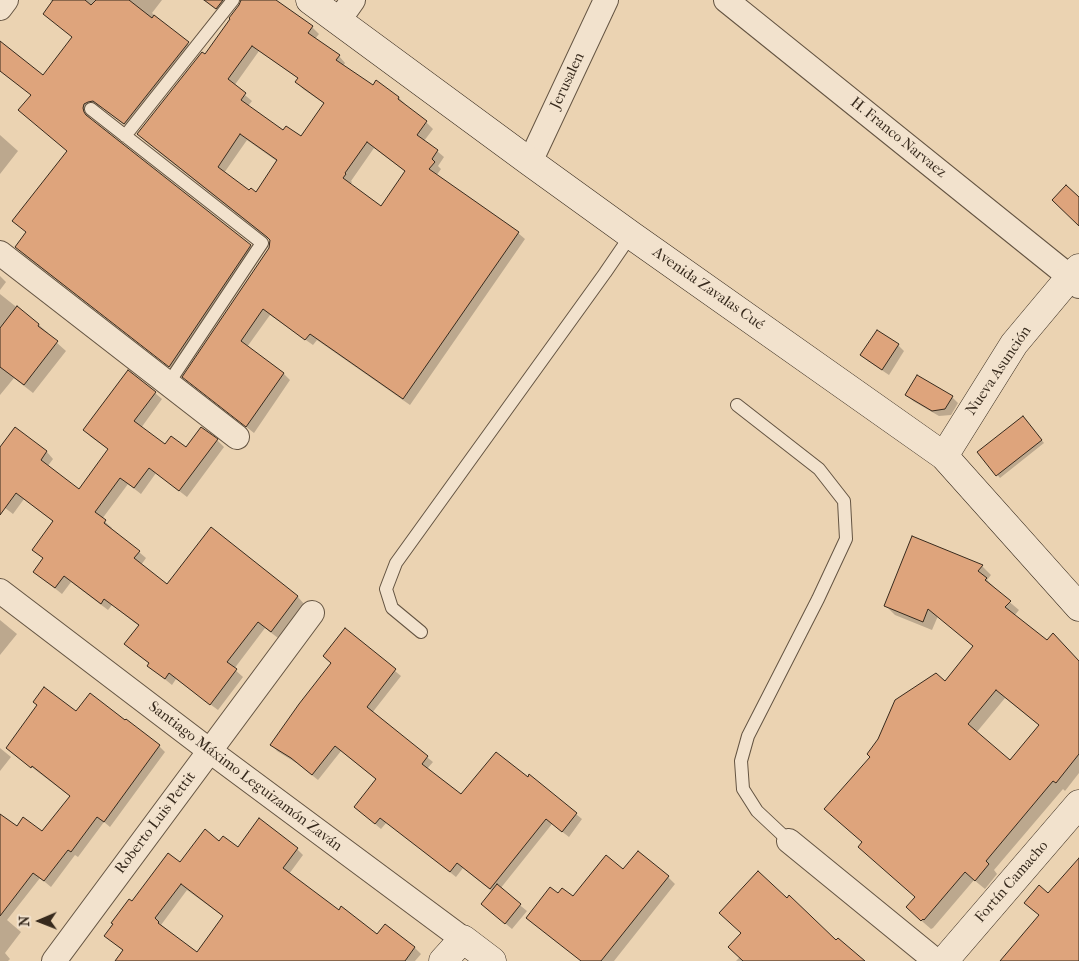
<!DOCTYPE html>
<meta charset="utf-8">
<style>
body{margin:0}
#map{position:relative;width:1079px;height:961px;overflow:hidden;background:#ebd3b2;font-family:"IM FELL French Canon",serif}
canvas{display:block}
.north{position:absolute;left:15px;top:896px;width:50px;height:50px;-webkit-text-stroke:4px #f2e2cd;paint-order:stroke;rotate:269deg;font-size:14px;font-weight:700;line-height:20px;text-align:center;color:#372a1d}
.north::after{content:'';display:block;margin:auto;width:18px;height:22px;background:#372a1d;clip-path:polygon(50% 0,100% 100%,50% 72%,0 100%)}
</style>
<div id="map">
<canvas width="1079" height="961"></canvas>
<div class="north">N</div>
</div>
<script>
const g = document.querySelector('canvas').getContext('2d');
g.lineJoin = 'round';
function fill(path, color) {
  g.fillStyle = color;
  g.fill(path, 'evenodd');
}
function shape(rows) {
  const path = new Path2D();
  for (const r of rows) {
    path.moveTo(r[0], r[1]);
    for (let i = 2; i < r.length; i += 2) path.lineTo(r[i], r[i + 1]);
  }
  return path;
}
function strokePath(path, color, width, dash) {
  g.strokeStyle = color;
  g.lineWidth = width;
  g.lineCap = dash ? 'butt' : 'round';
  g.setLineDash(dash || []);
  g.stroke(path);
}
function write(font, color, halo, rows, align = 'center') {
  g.font = font + ' "IM FELL French Canon",serif';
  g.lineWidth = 4;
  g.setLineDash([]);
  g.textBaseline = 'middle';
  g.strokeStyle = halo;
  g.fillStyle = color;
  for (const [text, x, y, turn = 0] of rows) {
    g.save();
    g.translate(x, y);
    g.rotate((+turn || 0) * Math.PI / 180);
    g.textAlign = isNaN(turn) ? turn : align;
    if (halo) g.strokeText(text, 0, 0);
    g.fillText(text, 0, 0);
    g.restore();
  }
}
fill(shape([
 [50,0,162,0,152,13,195,50,131,130,101,107,94,108,89,115,90,120,250,246,257,252,177,373,23,254,17,247,27,233,69,151,32,95,0,71,0,54,44,77,73,38,53,2],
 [204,0,236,0,223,14],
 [242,0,274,0,312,27,319,34,315,39,339,56,345,63,343,66,373,87,399,98,405,104,404,106,426,122,433,129,424,141,437,151,444,157,438,166,441,169,436,176,518,233,525,239,410,405,317,340,313,345,270,315,247,347,284,374,290,380,254,433,191,384,270,248,271,241,145,141,138,134,206,56,241,5],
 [259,51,299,79,297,82,303,89,325,104,301,138,284,132,248,106,252,101,234,86],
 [247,140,278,162,256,193,249,192,224,173],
 [374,148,406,172,382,208,350,185,352,182,351,181],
 [0,135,18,151,0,174],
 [0,276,6,282,0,290],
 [0,294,39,325,48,333,47,334,66,351,33,393,14,378,0,395],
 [898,345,904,351,889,375,868,361,862,355],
 [155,393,162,399,141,428,165,446,186,449,217,440,224,447,187,497,156,473,141,494,128,484,102,519,112,528,110,530,139,552,146,558,141,565,167,585,211,529,298,597,304,604,278,638,265,628,234,669,243,677,218,710,176,679,172,685,156,672,150,664,132,651,126,644,139,626,112,605,108,610,71,582,62,594,42,578,44,559,33,549,54,522,24,499,13,514,0,504,0,449,15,429,47,452,53,459,47,467,79,491,109,450,91,437,85,430],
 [907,394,952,397,958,403,951,415,939,416,913,401],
 [1026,420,1044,443,1000,478,979,452],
 [982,566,991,575,987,580,995,588,994,589,1019,610,1014,616,1048,642,1079,662,1079,773,1065,791,1063,789,994,870,997,874,985,889,974,880,933,928,931,929,916,916,916,897,863,843,835,818,974,647,938,616,932,630,895,615,886,606],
 [1005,698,1040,726,1011,762,976,733],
 [0,620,17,634,0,655],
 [345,630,401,676,372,713,433,762,427,769,461,796,576,814,582,819,569,837,552,824,500,889,527,911,512,929,489,910,493,892,463,868,456,877,387,822,381,829,362,813,377,780,341,751,318,780,298,764,277,751,272,745,332,663],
 [76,713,159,746,165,752,110,827,104,822,78,857,75,855,51,887,40,878,7,920,21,932,5,953,10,959,8,961,0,961,0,831,17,828,43,833,71,797,13,753],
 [0,748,11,757,0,771],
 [220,843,238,849,297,849,303,855,289,874,339,911,378,935,385,926,415,948,421,954,415,961,116,961,124,951,105,936,133,903,180,864],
 [187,890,224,917,197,953,161,925],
 [624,871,668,877,675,884,614,961,581,961,558,895,573,898],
 [837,942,863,961,736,961,740,957]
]), '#0003');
const building = shape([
 [53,0,85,0,91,5,96,0,129,0,152,18,154,15,189,42,124,124,93,101,88,102,84,104,83,108,84,112,86,115,251,245,169,367,15,247,26,232,12,221,67,151,18,110,31,95,0,71,0,41,43,75,72,37,43,14,53,0],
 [204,0,223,0,216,9,204,0],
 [241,0,276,0,313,26,308,33,340,55,336,60,373,85,376,80,399,97,398,99,427,121,417,135,438,150,432,159,435,162,429,169,519,232,403,399,310,334,305,340,263,309,241,341,284,373,246,427,182,377,269,248,270,240,267,237,137,134,202,52,205,54,230,19,229,18,239,5,241,0],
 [252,46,298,78,295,82,324,103,301,136,286,126,283,130,241,100,246,93,228,79,252,46],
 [240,134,277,160,256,192,251,188,249,190,218,167,240,134],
 [367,142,405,171,381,206,343,178,346,174,345,173,367,142],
 [1066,185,1079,197,1079,226,1052,200,1066,185],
 [17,306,39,324,38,326,58,341,24,385,0,367,0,328,17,306],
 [877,330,899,344,882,370,860,355,877,330],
 [128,370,156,392,134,421,165,444,171,436,186,447,201,427,218,439,179,491,149,468,134,488,120,478,95,512,106,520,104,523,140,551,134,558,167,584,211,527,298,596,271,632,258,622,227,662,237,669,210,705,169,673,165,679,147,666,149,663,124,644,139,625,104,599,101,604,64,576,55,588,33,572,43,558,32,550,53,521,16,493,0,515,0,447,15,427,47,451,41,460,79,489,108,449,83,430,128,370],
 [917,375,953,396,945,409,932,411,905,395,917,375],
 [1023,416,1042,440,996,476,977,452,1023,416],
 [912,536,983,565,978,571,987,578,985,580,1011,601,1005,607,1047,640,1053,633,1079,661,1079,754,1056,783,1053,781,986,861,989,864,975,881,965,872,924,920,923,919,921,921,906,907,915,897,858,847,862,842,824,809,870,757,867,754,878,739,895,700,936,673,945,681,973,646,928,609,923,622,884,606,912,536],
 [996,690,1039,725,1010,760,968,724,996,690],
 [345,628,396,669,367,707,428,756,422,764,461,794,496,752,528,777,529,774,577,813,562,832,546,819,490,889,457,863,450,872,380,818,375,824,354,807,376,779,335,746,312,775,291,758,270,745,299,704,331,663,323,656,345,628],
 [44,687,76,711,90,693,125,720,126,719,160,745,104,822,97,817,71,852,68,850,44,881,33,873,0,916,0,814,17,826,23,817,42,831,70,796,32,766,31,768,6,748,37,705,33,702,44,687],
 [259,818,298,848,283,868,339,910,341,906,377,934,385,924,415,947,405,961,115,961,123,950,104,936,113,924,111,923,129,899,132,901,168,853,180,862,205,829,219,841,223,836,238,847,259,818],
 [181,884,223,916,197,952,158,923,159,922,155,918,181,884],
 [638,851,669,876,601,961,581,961,526,918,550,887,558,893,562,888,573,896,606,855,623,869,638,851],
 [1079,858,1079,961,1000,961,1039,915,1024,903,1039,885,1048,893,1079,858],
 [758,871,787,898,789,895,836,940,838,938,865,961,743,961,728,947,741,933,719,913,758,871],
 [497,884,521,904,505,924,481,904,497,884]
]);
fill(building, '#dea47c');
strokePath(building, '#372a1d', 1);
const lane = shape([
 [91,109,262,243,168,384],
 [125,136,233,0],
 [737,405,819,469,844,501,846,539,818,599,748,736,741,761,743,789,757,811,789,841],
 [421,632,392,608,386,589,396,563,605,273,631,235]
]);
const street = shape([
 [726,0,1070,277,1079,286],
 [0,8,6,0],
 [339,20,353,0],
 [530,162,606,0],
 [0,253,237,437],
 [0,591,210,751,463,939],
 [789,841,936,961],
 [54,961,312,613]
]);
const secondary = shape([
 [310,0,530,162,631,235,944,456,1079,607],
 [944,456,1014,344,1070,277,1079,268],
 [443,961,463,939,492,961],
 [944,961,1079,804]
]);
strokePath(lane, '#645442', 14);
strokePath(street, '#645442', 26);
strokePath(secondary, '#372a1d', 29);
strokePath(lane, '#f2e2cd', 12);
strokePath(street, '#f2e2cd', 24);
strokePath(secondary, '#f2e2cd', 28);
write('15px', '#372a1d', '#f2e2cd', [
 ["Jerusalen",568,81,-65],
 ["H. Franco Narvaez",898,138,39],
 ["Avenida Zavalas Cué",708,289,35],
 ["Nueva Asunción",999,371,-56],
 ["Santiago Máximo Leguizamón Zaván",245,777,37],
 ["Roberto Luis Pettit",156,823,-53],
 ["Fortín Camacho",1012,882,-49]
]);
</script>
